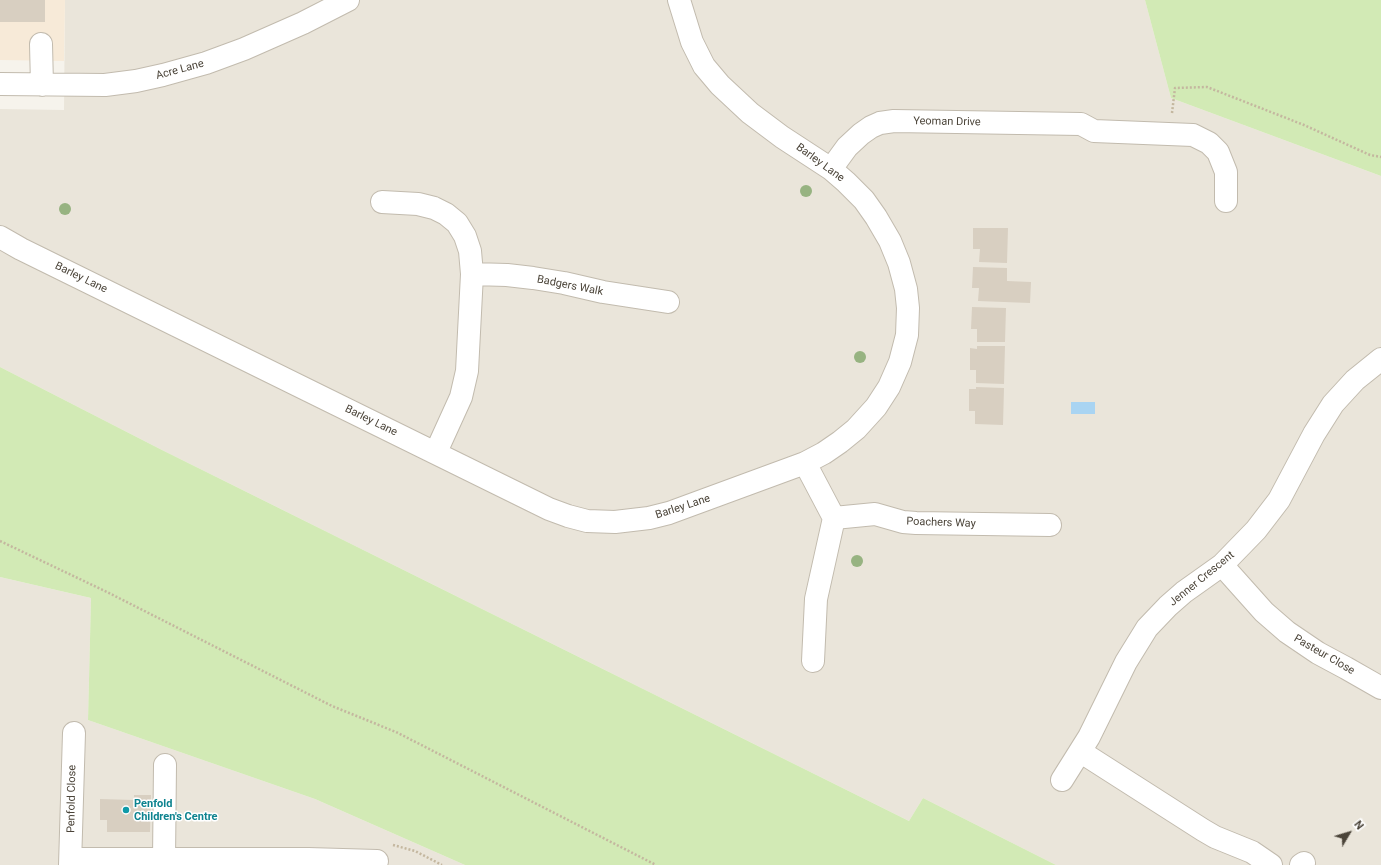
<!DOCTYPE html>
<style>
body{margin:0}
#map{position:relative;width:1381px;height:865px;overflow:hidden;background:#f6f3ec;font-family:Roboto,sans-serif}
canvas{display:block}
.north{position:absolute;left:1329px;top:813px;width:40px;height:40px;-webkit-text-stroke:3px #fff;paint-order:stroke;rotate:52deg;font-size:11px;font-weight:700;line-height:16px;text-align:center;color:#4b4439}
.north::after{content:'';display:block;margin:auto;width:14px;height:18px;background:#4b4439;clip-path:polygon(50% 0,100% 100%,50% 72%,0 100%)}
</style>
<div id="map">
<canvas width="1381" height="865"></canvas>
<div class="north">N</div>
</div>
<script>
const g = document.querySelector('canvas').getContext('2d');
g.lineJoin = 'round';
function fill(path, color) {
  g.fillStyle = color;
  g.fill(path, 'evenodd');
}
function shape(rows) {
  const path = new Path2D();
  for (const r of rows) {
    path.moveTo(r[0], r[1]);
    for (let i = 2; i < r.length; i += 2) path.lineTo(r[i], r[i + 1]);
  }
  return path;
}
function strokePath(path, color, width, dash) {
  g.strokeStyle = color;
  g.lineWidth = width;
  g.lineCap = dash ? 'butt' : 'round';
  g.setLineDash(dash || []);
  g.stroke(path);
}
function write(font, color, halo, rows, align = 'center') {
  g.font = font + ' Roboto,sans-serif';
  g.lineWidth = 3;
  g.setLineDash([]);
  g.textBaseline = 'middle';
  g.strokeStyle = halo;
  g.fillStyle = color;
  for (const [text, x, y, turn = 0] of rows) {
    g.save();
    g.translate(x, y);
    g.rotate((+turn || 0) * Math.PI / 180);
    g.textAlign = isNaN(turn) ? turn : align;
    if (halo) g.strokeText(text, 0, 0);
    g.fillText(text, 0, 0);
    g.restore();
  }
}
fill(shape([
 [65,0,1145,0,1171,98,1381,176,1381,865,1056,865,923,798,909,821,160,449,0,367,0,109,64,110],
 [0,577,91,598,88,720,315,799,465,865,0,865]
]), '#eae5da');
fill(shape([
 [0,0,65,0,64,61,0,60]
]), '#f7ead8');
fill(shape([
 [1145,0,1381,0,1381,176,1171,98],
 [0,367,160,449,909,821,923,798,1056,865,465,865,315,799,88,720,91,598,0,577]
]), '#d2eab5');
fill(shape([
 [1071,402,1095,402,1095,414,1071,414]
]), '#a9d4f2');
fill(shape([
 [0,0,45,0,45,22,0,22],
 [973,228,1008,228,1007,263,979,262,980,249,973,249],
 [973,267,1007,268,1007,281,1031,282,1030,303,978,301,979,288,972,288],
 [972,307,1006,308,1005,342,977,342,977,329,971,329],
 [977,346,1005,346,1004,384,976,383,976,370,970,370,970,348,977,349],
 [976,387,1004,388,1003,425,975,424,975,411,969,411,969,389,976,389],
 [134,795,151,795,150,832,107,832,107,820,100,820,100,799,134,800]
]), '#d8cfc1');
const minor = shape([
 [41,44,42,85],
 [0,84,105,85,136,81,163,75,206,63,244,49,303,23,348,0],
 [831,169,847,147,861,134,871,127,880,123,894,121,1081,124,1094,131,1193,135,1209,143,1218,152,1226,172,1226,201],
 [382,202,418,204,434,208,446,214,457,223,465,236,470,251,472,274,467,371,461,397,436,452],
 [0,237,21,249,549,509,568,516,587,521,615,522,649,518,669,513,805,463,824,453,840,442,856,429,876,407,889,387,900,362,907,335,908,308,906,289,899,263,890,241,876,217,864,200,846,182,831,169,782,137,750,113,720,85,704,66,692,42,679,0],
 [472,274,507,275,533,278,564,283,603,292,668,302],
 [805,463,834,518,816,599,813,661],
 [834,518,875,514,903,522,916,523,1050,525],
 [1222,565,1264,612,1287,632,1318,653,1346,668,1381,688],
 [1081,752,1203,830,1215,837,1252,852,1271,865],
 [1062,780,1089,737,1126,662,1147,628,1168,606,1184,592,1222,565,1256,530,1279,500,1314,434,1333,404,1355,380,1381,359],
 [71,859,308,859,377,861],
 [164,859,165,765],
 [70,865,74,733],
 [1301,865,1304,863]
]);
strokePath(minor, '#c2bbae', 24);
strokePath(shape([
 [1172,113,1175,88,1207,87,1304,125,1370,155,1381,157],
 [0,541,107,592,332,706,396,732,656,865],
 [393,845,415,851,442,865]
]), '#c4b79f', 2.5, [2, 2]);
strokePath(minor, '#fff', 22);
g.fillStyle = '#97b381';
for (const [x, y] of [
 [806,191],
 [65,209],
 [860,357],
 [857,561]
]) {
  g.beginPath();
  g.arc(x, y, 6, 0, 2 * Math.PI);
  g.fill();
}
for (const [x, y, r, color] of [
 [126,810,4,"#0f9aa8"]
]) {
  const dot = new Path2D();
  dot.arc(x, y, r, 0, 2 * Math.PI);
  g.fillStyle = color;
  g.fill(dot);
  strokePath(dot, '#fff', 1.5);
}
write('11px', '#4b4439', '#fff', [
 ["Acre Lane",180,70,-15],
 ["Yeoman Drive",947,122,1],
 ["Barley Lane",820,163,36],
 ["Barley Lane",81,278,26],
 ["Badgers Walk",570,286,11],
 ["Barley Lane",371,421,26],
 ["Barley Lane",683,507,-18],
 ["Poachers Way",941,523,2],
 ["Jenner Crescent",1202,579,-39],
 ["Pasteur Close",1324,655,30],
 ["Penfold Close",72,799,-89]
]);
write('bold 11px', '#0d838f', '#fff', [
 ["Penfold",134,804],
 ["Children's Centre",134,817]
], 'left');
</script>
